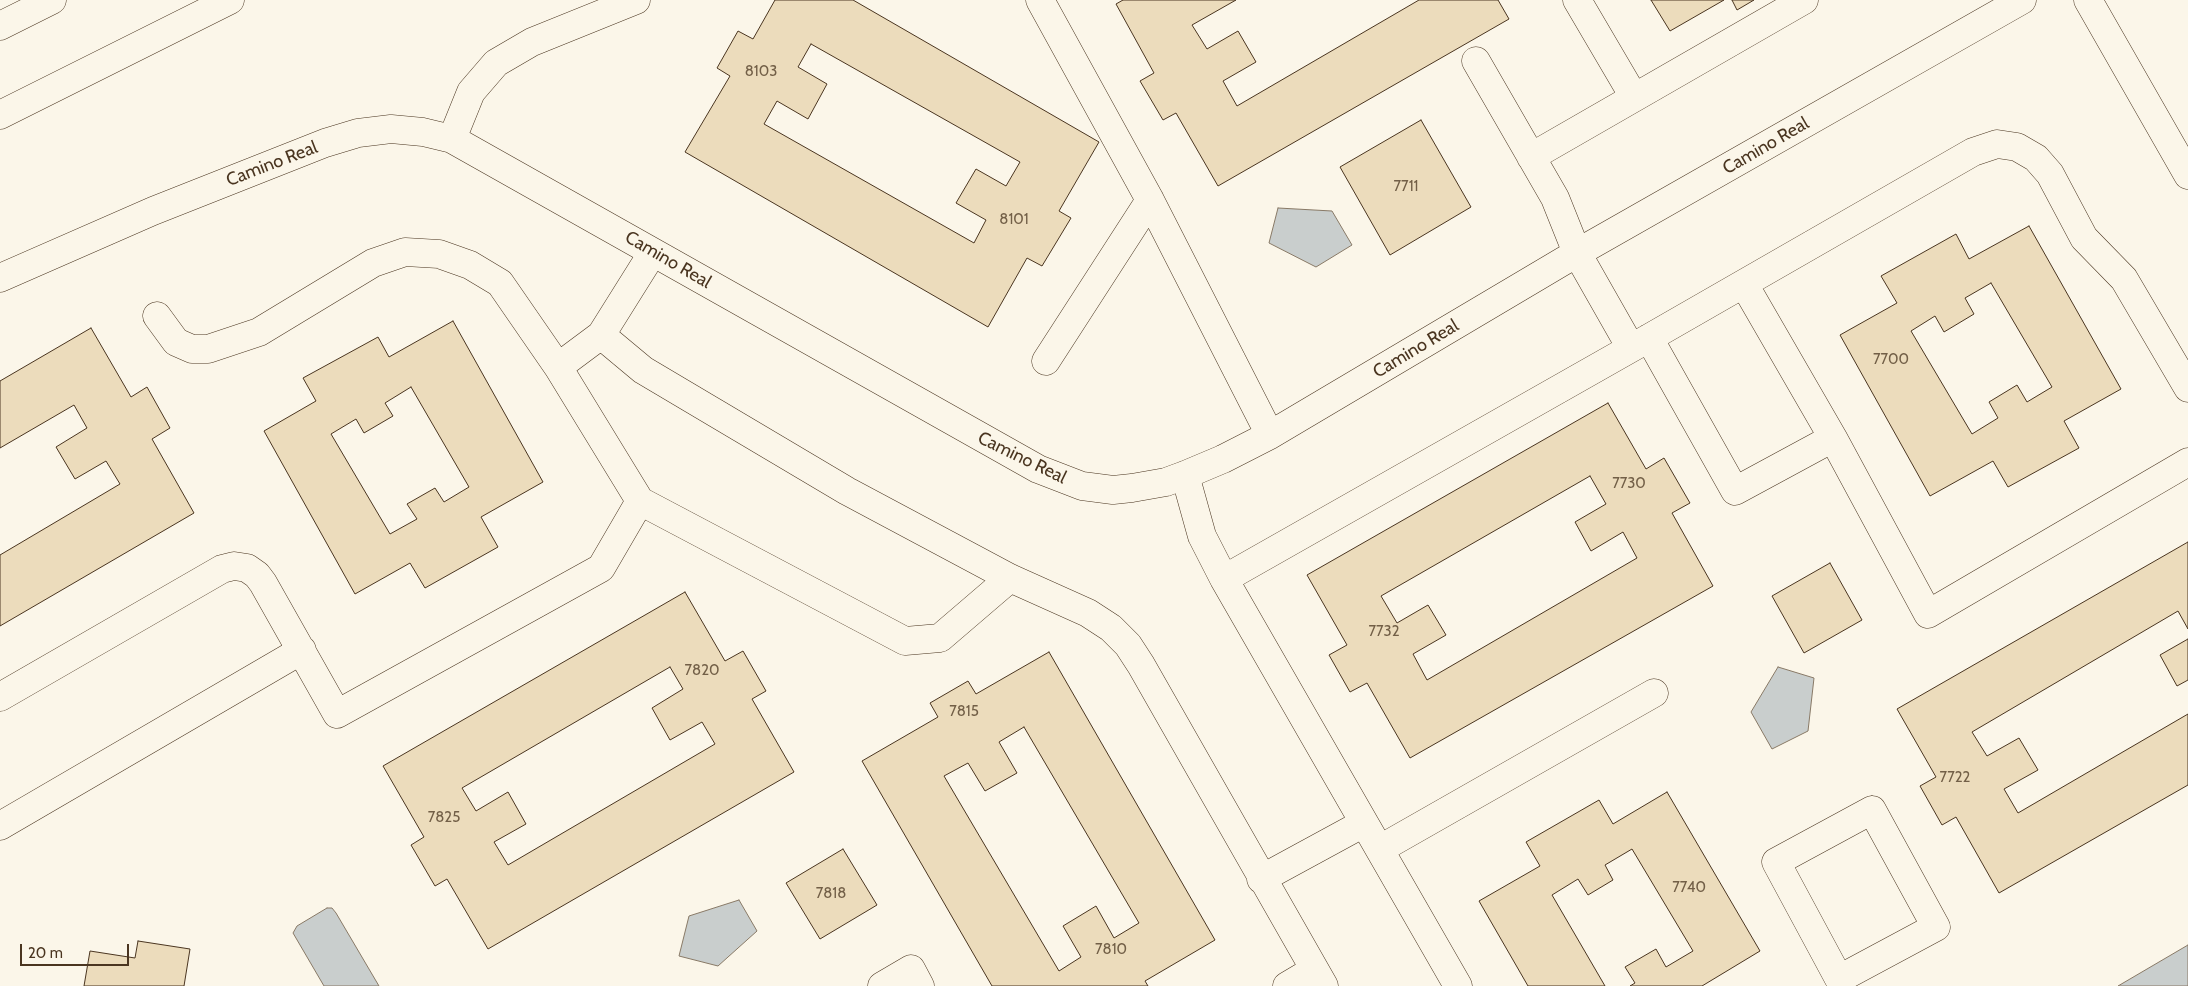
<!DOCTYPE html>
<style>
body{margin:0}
#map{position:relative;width:2188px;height:986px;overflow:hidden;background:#fbf6e9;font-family:Cabin,sans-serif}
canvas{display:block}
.scale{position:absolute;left:20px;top:944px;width:109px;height:22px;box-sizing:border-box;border:2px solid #4a3520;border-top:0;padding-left:6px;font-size:15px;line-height:18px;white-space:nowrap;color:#4a3520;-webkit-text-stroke:4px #fbf6e9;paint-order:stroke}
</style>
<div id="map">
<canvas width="2188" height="986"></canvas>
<div class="scale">20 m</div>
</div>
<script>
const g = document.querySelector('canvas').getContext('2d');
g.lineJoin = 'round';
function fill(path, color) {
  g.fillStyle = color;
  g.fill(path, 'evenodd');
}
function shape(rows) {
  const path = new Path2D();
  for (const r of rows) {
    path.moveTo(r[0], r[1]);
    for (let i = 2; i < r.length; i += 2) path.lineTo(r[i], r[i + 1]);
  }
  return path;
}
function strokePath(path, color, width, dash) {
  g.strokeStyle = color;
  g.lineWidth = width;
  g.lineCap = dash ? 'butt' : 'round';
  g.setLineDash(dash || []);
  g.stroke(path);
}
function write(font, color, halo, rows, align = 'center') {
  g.font = font + ' Cabin,sans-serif';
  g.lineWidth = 4;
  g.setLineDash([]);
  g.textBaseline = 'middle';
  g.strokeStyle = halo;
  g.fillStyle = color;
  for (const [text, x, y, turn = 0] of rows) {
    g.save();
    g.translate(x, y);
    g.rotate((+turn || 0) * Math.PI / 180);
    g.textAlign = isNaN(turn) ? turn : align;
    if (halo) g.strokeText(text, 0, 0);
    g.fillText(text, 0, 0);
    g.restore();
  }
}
const water = shape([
 [1278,208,1332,211,1352,245,1316,267,1269,243,1278,208],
 [1778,667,1814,678,1808,731,1772,749,1751,712,1778,667],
 [739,900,757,931,718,966,679,956,689,916,739,900],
 [327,908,332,908,336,913,379,986,324,986,293,933,297,926,327,908],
 [2188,945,2188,986,2118,986,2188,945]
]);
fill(water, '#c9cecd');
strokePath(water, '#887966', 1);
const building = shape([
 [775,0,853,0,1099,142,1059,211,1071,218,1042,266,1027,258,988,327,685,152,730,76,717,68,738,31,753,39,775,0],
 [811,44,1020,162,1006,186,976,169,956,203,986,220,974,243,764,124,777,101,808,119,827,84,798,67,811,44],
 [1123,0,1236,0,1192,25,1207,49,1238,31,1256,62,1223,81,1237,106,1419,0,1498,0,1509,19,1218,186,1176,113,1163,120,1140,81,1154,73,1116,4,1123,0],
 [1651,0,1724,0,1670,31,1651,0],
 [1732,0,1754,0,1737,10,1732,0],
 [1421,120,1471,207,1390,255,1340,167,1421,120],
 [2029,226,2121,389,2064,421,2079,448,2008,487,1993,461,1930,496,1840,335,1897,303,1881,276,1956,234,1969,259,2029,226],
 [1991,283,2052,387,2027,402,2017,385,1989,402,1998,418,1972,434,1911,331,1935,316,1944,332,1974,314,1965,298,1991,283],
 [453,321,543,482,481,517,498,547,425,588,410,563,355,594,264,431,316,401,303,378,378,337,389,357,453,321],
 [411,387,469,487,444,502,435,488,407,504,417,519,390,534,331,434,356,419,364,433,393,416,385,403,411,387],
 [91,328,131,397,147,387,170,428,152,439,194,513,0,626,0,555,120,484,106,461,75,479,56,447,87,428,74,405,0,448,0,381,91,328],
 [1608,403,1646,469,1664,458,1690,503,1672,513,1713,586,1410,758,1367,683,1350,692,1329,655,1347,645,1307,575,1608,403],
 [1590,476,1606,504,1575,522,1591,551,1623,532,1637,558,1427,680,1413,654,1446,635,1428,605,1397,623,1381,596,1590,476],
 [2188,542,2188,629,2178,611,1972,732,1987,756,2019,738,2038,770,2004,789,2018,813,2188,714,2188,785,1999,893,1956,817,1942,825,1920,786,1936,777,1897,709,2188,542],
 [1830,563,1862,620,1804,653,1772,596,1830,563],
 [685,592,725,661,743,651,766,691,752,699,794,772,488,949,447,879,435,886,411,845,424,837,383,766,685,592],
 [670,667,683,689,652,708,670,740,702,722,715,744,508,865,494,842,526,824,508,792,476,811,462,788,670,667],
 [2188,639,2188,680,2177,686,2160,655,2188,639],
 [1049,652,1215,940,1145,981,1148,986,992,986,862,761,938,717,930,703,968,681,976,694,1049,652],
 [1024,727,1139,923,1114,938,1096,906,1063,926,1081,957,1059,971,944,776,968,763,985,791,1017,773,999,742,1024,727],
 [1667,792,1760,951,1702,986,1630,986,1635,983,1625,967,1656,949,1666,967,1693,951,1632,849,1605,865,1613,880,1588,895,1578,879,1552,895,1605,986,1528,986,1479,901,1540,866,1526,842,1599,800,1613,824,1667,792],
 [843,849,877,905,820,939,786,883,843,849],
 [138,941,190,949,184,986,84,986,90,951,135,958,138,941]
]);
fill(building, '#ecdcbc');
strokePath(building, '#4a3520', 1);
const minor = shape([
 [1040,0,1150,200,1270,435],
 [1577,0,1634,97],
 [2088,0,2188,175],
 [1476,61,1555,198,1577,253,1631,348],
 [452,139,471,92,496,63,532,42,636,0],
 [1531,157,1804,0],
 [0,278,153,211,325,143,358,133,391,129,423,132,452,139,1038,469,1082,486,1113,490,1132,488,1166,482,1185,475,1223,459,1270,435,1577,253,2022,0],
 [1744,284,1833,438,1928,614,2188,462],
 [157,316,176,342,192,349,208,349,259,332,373,263,405,252,439,254,470,265,500,283,558,367,640,501,905,641,940,638,1010,578],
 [601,335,643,370,847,491,1010,578,1088,613,1111,628,1128,645,1141,665,1324,986],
 [1649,338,1735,491,1833,438],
 [1046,361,1150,200],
 [558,367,601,335,653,252],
 [1185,475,1202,536,1224,579,1458,986],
 [1224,579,1649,338,1973,152,1997,144,2017,147,2036,158,2050,174,2084,238,2124,279,2188,388],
 [0,697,222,569,234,566,247,568,257,575,263,583,337,714,601,568,640,501],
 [1872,810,1936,927,1839,979,1776,862,1872,810],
 [0,826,302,650],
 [1380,849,1654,693],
 [1261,879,1364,823],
 [882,986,911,969,920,986],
 [1287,986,1314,970]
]);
const highway = shape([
 [0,26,52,0],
 [0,115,230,0]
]);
strokePath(minor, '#4a3520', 29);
strokePath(highway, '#4a3520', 29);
strokePath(minor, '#fbf6e9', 28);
strokePath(highway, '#fbf6e9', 28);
write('15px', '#725f47', null, [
 ["8103",761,72],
 ["7711",1406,187],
 ["8101",1014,220],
 ["7700",1891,360],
 ["7730",1629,484],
 ["7732",1384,632],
 ["7820",702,671],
 ["7815",964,712],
 ["7722",1955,778],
 ["7825",444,818],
 ["7740",1689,888],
 ["7818",831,894],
 ["7810",1111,950]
]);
write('18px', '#4a3520', '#fbf6e9', [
 ["Camino Real",1766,146,-30],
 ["Camino Real",272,164,-21],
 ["Camino Real",668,260,30],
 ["Camino Real",1416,349,-31],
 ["Camino Real",1022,458,26]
]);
</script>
